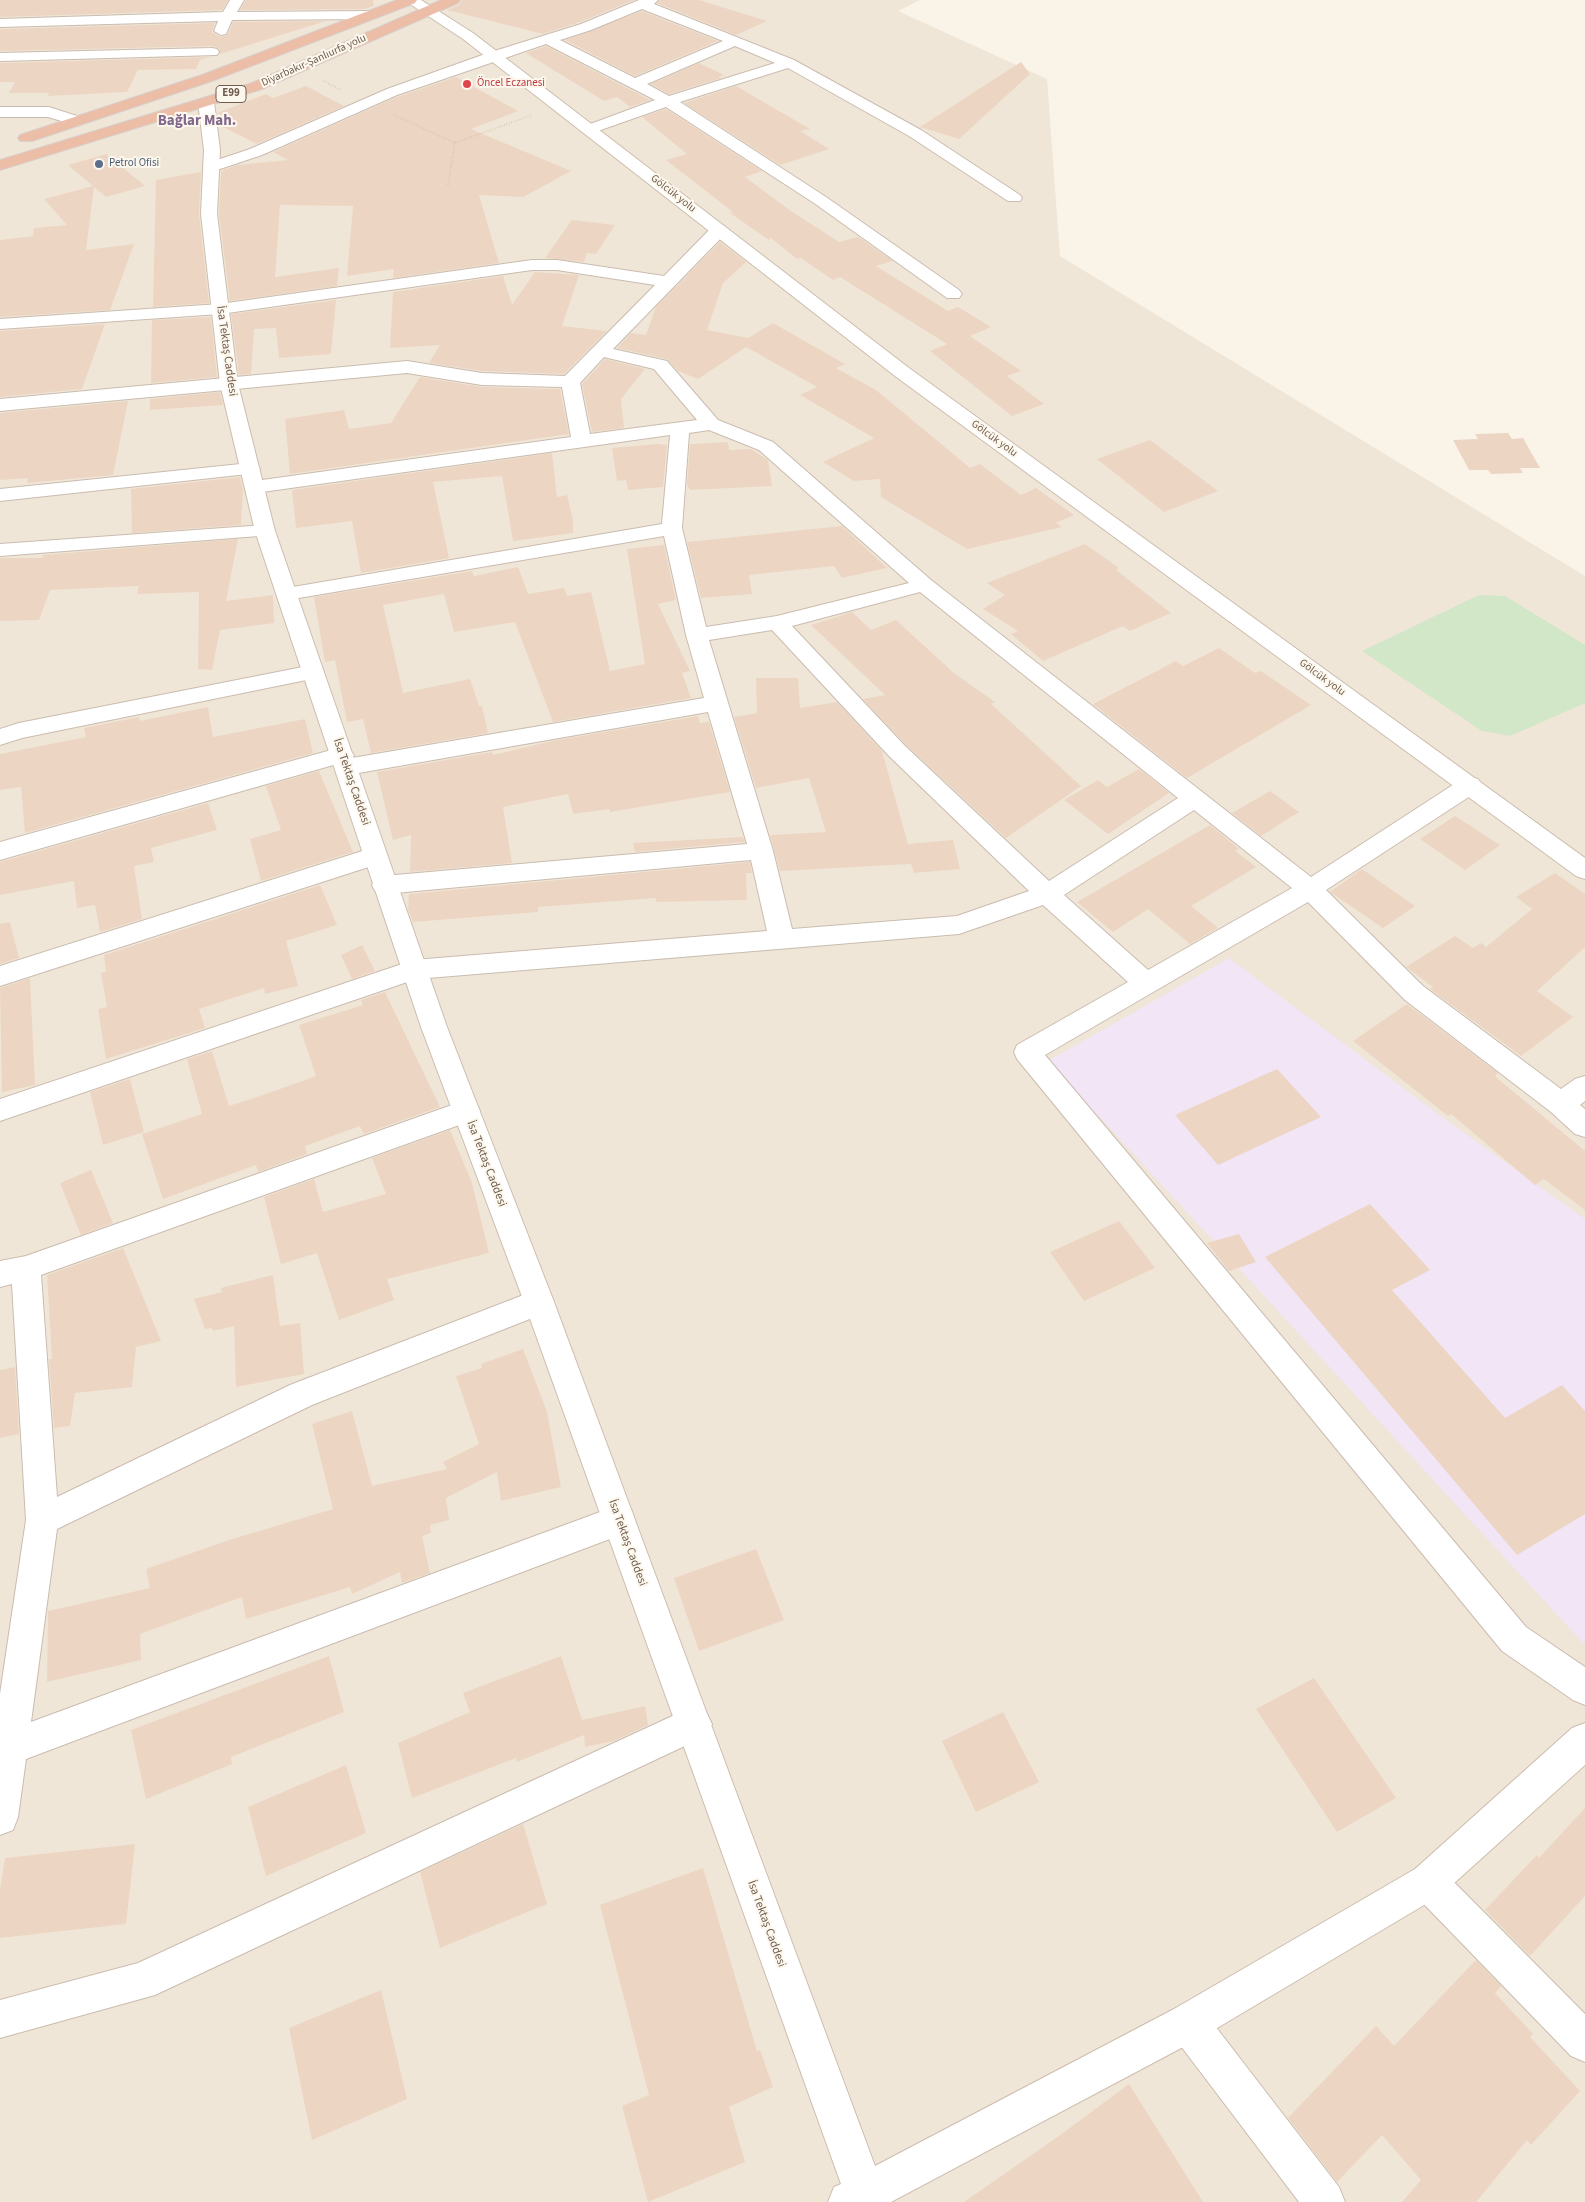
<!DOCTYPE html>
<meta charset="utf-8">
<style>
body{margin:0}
canvas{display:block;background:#faf4e8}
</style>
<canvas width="1585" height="2202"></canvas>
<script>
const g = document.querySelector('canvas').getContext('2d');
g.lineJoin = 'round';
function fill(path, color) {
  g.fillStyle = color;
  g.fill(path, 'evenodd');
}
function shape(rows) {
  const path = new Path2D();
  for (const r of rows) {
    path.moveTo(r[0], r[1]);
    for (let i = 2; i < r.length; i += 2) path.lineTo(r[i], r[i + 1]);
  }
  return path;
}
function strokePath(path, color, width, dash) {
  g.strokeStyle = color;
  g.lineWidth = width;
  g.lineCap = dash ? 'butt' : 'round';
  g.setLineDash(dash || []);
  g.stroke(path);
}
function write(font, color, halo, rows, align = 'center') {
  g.font = font + ' "Source Sans 3",sans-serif';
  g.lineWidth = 4;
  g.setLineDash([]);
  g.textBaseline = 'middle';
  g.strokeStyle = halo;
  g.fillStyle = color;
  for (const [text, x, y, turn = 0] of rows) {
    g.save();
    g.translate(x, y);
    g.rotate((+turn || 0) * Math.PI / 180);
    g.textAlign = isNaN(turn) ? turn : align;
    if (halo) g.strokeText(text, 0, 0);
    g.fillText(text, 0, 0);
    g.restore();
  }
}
fill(shape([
 [0,0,920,0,898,11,1047,79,1060,256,1585,576,1585,2202,0,2202]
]), '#f0e6d7');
fill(shape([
 [1229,958,1442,1117,1585,1219,1585,1641,1583,1643,1048,1061]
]), '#f1e5f6');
fill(shape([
 [1479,595,1505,596,1585,645,1585,703,1510,736,1482,731,1362,651]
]), '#d2e6c8');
fill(shape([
 [0,0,228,0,222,10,0,17],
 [246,0,373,0,374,6,365,9,240,10],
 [462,0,634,0,580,22,543,34,447,10,459,5],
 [660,0,699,0,767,21,736,35,657,3],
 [642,11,718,41,635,76,565,40],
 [326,21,220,54,219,48,212,46,0,51,0,29,215,23,212,32,221,37,228,35,233,22],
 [546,46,650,100,630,107,617,97,604,101,526,53],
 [210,57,200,60,196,69,138,70,127,92,48,96,49,93,9,93,15,82,0,82,0,63],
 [1021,62,1030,74,959,139,920,127],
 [699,63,724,75,719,77,721,78,669,94,651,84],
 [456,77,518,111,471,129,571,171,523,197,479,195,499,263,393,278,394,269,347,276,353,206,280,205,275,277,339,268,337,286,230,301,219,214,221,171,237,165,288,160,273,152,394,98],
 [306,86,344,106,257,144,219,125,218,119,224,117,217,113,266,94,273,98],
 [736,86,810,129,800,131,829,149,780,165,684,103],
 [666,109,762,171,745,177,791,211,839,242,858,237,893,261,876,266,948,311,958,307,991,327,970,336,1021,371,1007,376,1044,404,1012,416,930,351,947,344,840,277,833,280,801,258,797,259,771,238,769,240,730,213,733,212,666,160,687,154,642,117],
 [106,154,145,186,106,197,94,187,86,250,134,244,110,310,0,317,0,240,33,236,34,228,67,225,44,199,93,186,68,165],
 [201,172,199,214,209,303,153,307,156,180],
 [572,220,615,225,596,254,587,253,584,262,545,258],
 [720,242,746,262,723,283,707,330,748,338,773,323,845,364,836,368,876,390,970,468,980,464,1021,495,1036,488,1074,515,1056,523,1062,527,967,549,881,497,880,479,854,481,823,462,874,438,800,395,817,387,746,347,698,379,678,371,667,359,617,348,631,333,646,335,656,307],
 [535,272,579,275,562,326,607,331,564,374,482,371,429,363,440,345,390,348,393,292,503,276,512,305],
 [336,300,331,354,279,358,276,328,254,329,251,374,239,375,231,314],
 [211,317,217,377,151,383,152,320],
 [105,324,82,389,0,397,0,331],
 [605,359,645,369,621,399,624,428,592,432,582,384],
 [420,377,482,387,560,389,569,434,290,474,285,419,344,410,349,429,391,423],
 [220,392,223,405,150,410,150,399],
 [128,401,113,475,27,483,28,478,0,480,0,413],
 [1508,433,1512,439,1523,438,1540,468,1520,468,1523,473,1491,474,1488,470,1469,470,1453,440,1478,439,1475,434],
 [1150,440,1218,491,1164,512,1097,459],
 [728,442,729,450,751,449,768,460,772,486,690,490,687,485,690,444],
 [658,444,667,445,663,487,628,490,626,480,617,481,612,448],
 [552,453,557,497,567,495,573,520,573,533,513,541,502,476,433,482,449,558,361,573,352,521,296,528,292,490],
 [240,477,243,490,241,525,132,533,131,489],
 [842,526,887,568,842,578,834,566,749,575,752,594,701,598,687,542],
 [238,539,226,601,273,595,274,623,220,630,212,670,198,669,199,592,137,594,139,586,50,590,39,620,0,621,0,558,42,558,43,555],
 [1085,544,1119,568,1116,570,1171,613,1130,631,1123,626,1043,661,1011,634,1018,631,983,609,1005,595,987,583],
 [664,545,676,600,658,604,690,671,682,673,691,698,553,722,515,622,454,632,444,594,383,605,403,693,470,679,479,706,482,706,488,733,371,753,363,719,347,722,335,660,325,662,314,597,472,571,474,576,518,567,528,594,564,588,567,596,591,592,610,671,645,664,627,549],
 [852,612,871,630,896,620,955,674,995,702,991,704,1081,786,1006,838,906,745,863,699,885,695,811,625],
 [1219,648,1255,673,1261,671,1311,705,1187,778,1093,704,1176,661,1183,666],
 [756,678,798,678,800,708,837,702,882,751,908,844,953,840,960,869,914,873,911,864,780,871,770,835,826,832,809,778,756,788,734,717,757,713],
 [208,707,213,737,305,719,313,753,25,833,21,787,0,790,0,754,86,737,84,728,139,717,140,721],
 [698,716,700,723,709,722,730,792,610,812,609,809,573,814,568,794,503,807,512,863,410,872,411,835,393,840,377,772,492,752,493,755,552,741],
 [1139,769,1169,793,1108,834,1064,800,1098,780,1107,787],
 [319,771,353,852,261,881,250,839,281,830,266,786],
 [1270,791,1299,812,1261,836,1232,813],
 [208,803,217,830,151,848,154,862,134,866,142,919,100,932,95,905,77,908,74,881,0,895,0,862],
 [1455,816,1500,845,1465,870,1420,839],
 [1210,825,1239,849,1235,851,1256,867,1191,906,1218,928,1190,944,1148,909,1113,932,1077,902],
 [743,837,745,842,635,852,633,843],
 [750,862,752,873,746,873,747,900,656,902,656,898,538,907,538,912,413,922,408,909,409,894],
 [1362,869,1415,906,1383,928,1330,892],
 [1555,873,1585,894,1585,947,1537,991,1573,1017,1521,1056,1430,989,1433,987,1406,967,1455,936,1473,948,1481,943,1486,947,1532,909,1516,897],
 [320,885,337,925,286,941,298,986,265,994,264,988,199,1009,205,1028,106,1059,98,1009,107,1007,101,973,106,972,104,955],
 [10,922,19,958,0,964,0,924],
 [362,945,375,971,352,979,341,955],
 [30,978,35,1085,2,1092,0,988],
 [385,992,440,1107,364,1134,360,1126,305,1146,307,1154,258,1172,256,1165,163,1199,142,1134,202,1114,187,1059,212,1051,229,1106,263,1095,316,1076,299,1025,363,1005,361,1000],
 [1407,1004,1498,1073,1495,1076,1498,1079,1585,1151,1585,1210,1544,1179,1535,1185,1451,1114,1448,1116,1353,1041],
 [1277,1069,1321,1117,1218,1165,1175,1115],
 [130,1079,144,1132,103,1145,90,1092],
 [450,1130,472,1183,489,1253,387,1279,394,1300,339,1320,317,1253,281,1264,264,1197,314,1179,323,1212,386,1194,372,1158],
 [91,1170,113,1223,81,1235,60,1183],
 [1370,1204,1430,1270,1392,1290,1505,1418,1562,1385,1585,1411,1585,1514,1517,1555,1265,1257],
 [1119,1221,1155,1268,1084,1301,1050,1252],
 [1239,1234,1256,1262,1229,1271,1207,1243],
 [123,1248,161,1341,136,1347,132,1387,75,1393,70,1426,54,1428,49,1359,52,1359,47,1275],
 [273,1275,280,1326,300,1323,304,1374,236,1387,234,1326,213,1331,212,1328,205,1329,194,1299,222,1292,221,1288],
 [523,1349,547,1412,561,1487,501,1501,497,1472,446,1498,449,1520,430,1525,431,1533,422,1536,430,1573,402,1583,400,1572,352,1594,350,1587,246,1619,242,1597,140,1634,141,1660,47,1682,48,1611,150,1588,146,1569,229,1540,333,1509,312,1424,352,1411,372,1486,447,1469,443,1462,479,1444,456,1376,482,1368,481,1364],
 [15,1367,19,1434,0,1438,0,1370],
 [756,1549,784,1620,699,1651,674,1578],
 [329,1656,344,1712,231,1757,232,1764,146,1799,131,1730],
 [561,1656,582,1720,645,1706,648,1725,614,1741,585,1747,584,1735,517,1762,516,1758,412,1798,398,1743,470,1712,463,1693],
 [1314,1678,1396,1798,1337,1832,1256,1709],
 [1003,1712,1039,1782,976,1812,942,1741],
 [346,1765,366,1833,266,1876,248,1807],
 [1585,1808,1585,1896,1530,1956,1485,1910,1537,1855,1539,1858],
 [523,1824,547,1904,440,1948,420,1872],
 [135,1844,126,1924,0,1938,0,1890,5,1858],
 [703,1868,757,2051,760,2050,773,2087,729,2107,745,2162,648,2202,622,2106,649,2095,600,1905],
 [1476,1960,1501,1986,1495,1993,1533,2034,1530,2037,1580,2091,1531,2145,1527,2140,1476,2202,1402,2202,1421,2180,1382,2135,1337,2182,1288,2118,1376,2026,1394,2046],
 [381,1990,407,2099,312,2140,289,2028],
 [1129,2084,1203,2202,964,2202,1063,2133]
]), '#ecd6c3');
const street = shape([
 [230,0,244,0,237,12,370,11,377,15,370,19,232,20,226,34,221,35,214,31,218,21,0,27,0,19,223,12,230,0],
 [639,0,658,0,654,4,794,60,921,130,1020,195,1022,198,1020,201,1008,201,909,136,788,68,680,102,826,197,959,290,962,294,959,298,947,298,814,203,666,107,595,132,585,132,582,129,585,126,655,100,546,44,397,95,262,155,211,172,203,167,205,164,250,149,387,89,488,53,581,24,639,0],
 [642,9,723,41,635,78,560,40,591,30,642,9],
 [735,46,775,63,669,96,647,84,735,46],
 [212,48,217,49,219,52,217,55,0,61,0,53,212,48],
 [0,107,49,107,83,118,86,121,78,126,48,117,0,117,0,107],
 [719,225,725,226,727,230,725,234,613,349,667,361,718,420,773,442,931,580,1311,877,1462,779,1470,777,1478,779,1482,785,1478,791,1326,890,1423,986,1561,1089,1575,1079,1585,1076,1585,1101,1580,1105,1585,1109,1585,1137,1575,1134,1551,1112,1405,1000,1308,902,1045,1055,1526,1627,1585,1667,1585,1705,1573,1700,1502,1651,1017,1059,1014,1052,1017,1045,1128,982,1043,905,959,934,416,979,0,1121,0,1099,414,960,767,931,751,860,384,894,375,891,372,885,375,879,384,876,747,844,708,712,347,775,339,773,335,767,337,764,0,860,0,842,342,747,350,750,354,755,352,758,704,698,686,635,664,536,287,600,279,599,276,594,279,589,287,588,662,524,670,435,255,493,248,491,245,487,248,483,255,481,571,437,562,387,482,385,407,373,0,411,0,399,407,361,482,373,565,376,655,285,557,270,532,270,220,314,0,329,0,319,220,304,532,260,557,260,664,276,713,226,719,225],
 [604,357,654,369,697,420,590,434,580,383,604,357],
 [709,430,759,450,909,583,777,616,706,627,682,528,689,433,709,430],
 [920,592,1178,798,1049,881,905,746,792,626,920,592],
 [772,630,889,756,1029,891,957,916,792,929,773,851,709,640,772,630],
 [1194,810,1292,888,1148,970,1064,895,1194,810],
 [250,463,257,465,260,469,257,473,0,501,0,489,250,463],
 [265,525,272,527,275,531,272,535,0,556,0,544,265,525],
 [313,665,321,667,324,672,321,677,22,738,0,745,0,729,19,723,313,665],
 [375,847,384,850,387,856,384,862,0,986,0,966,375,847],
 [466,1100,476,1103,480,1111,476,1119,41,1275,57,1497,290,1385,539,1289,550,1293,554,1302,550,1311,312,1405,57,1529,31,1722,619,1505,631,1509,635,1520,631,1531,26,1759,18,1817,13,1830,0,1835,0,1694,26,1520,12,1284,0,1287,0,1261,26,1256,466,1100],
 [694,1706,706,1712,712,1724,706,1736,155,1995,0,2038,0,2000,138,1963,694,1706],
 [1428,1863,1441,1869,1585,2014,1585,2062,1571,2056,1415,1895,1409,1882,1415,1869,1428,1863],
 [1188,2004,1202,2009,1339,2187,1345,2202,1299,2202,1174,2037,1169,2023,1174,2009,1188,2004]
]);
const secondary = shape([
 [404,0,421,0,473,33,909,368,1585,858,1585,879,1576,876,895,376,463,39,404,0],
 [206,97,214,102,220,150,217,214,238,384,275,531,447,1027,554,1302,875,2166,1174,2009,1415,1869,1572,1728,1585,1723,1585,1765,1441,1895,1202,2037,891,2202,828,2202,834,2187,841,2184,524,1302,421,1027,255,531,220,384,201,214,204,150,198,102,206,97]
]);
const highway = shape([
 [397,0,417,0,415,3,212,81,32,141,20,141,18,138,20,135,202,75,397,0],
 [441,0,460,0,458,3,262,89,0,170,0,160,252,83,441,0]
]);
strokePath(street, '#cabcaf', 2);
strokePath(secondary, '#ccbdad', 2);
strokePath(highway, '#d7d2ce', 2);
strokePath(shape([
 [324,81,341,90],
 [394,115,455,143],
 [448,185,455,143,532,115]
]), '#d0b9a6', 2, [0.5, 2]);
fill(street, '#fff');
fill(secondary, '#fff');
fill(highway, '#ecbda7');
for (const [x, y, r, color] of [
 [467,84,5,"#e0444e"],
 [99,164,5,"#5c6f8a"]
]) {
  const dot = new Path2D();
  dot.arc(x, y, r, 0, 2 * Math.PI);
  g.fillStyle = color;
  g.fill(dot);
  strokePath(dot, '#fdf8ee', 2);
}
write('11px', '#705d4f', '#fdf8ee', [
 ["Diyarbakır-Şanlıurfa yolu",314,61,-24],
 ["Gölcük yolu",673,194,38],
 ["Gölcük yolu",994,439,36],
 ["Gölcük yolu",1322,678,36]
]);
write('11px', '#be3a42', '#fdf8ee', [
 ["Öncel Eczanesi",477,84]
], 'left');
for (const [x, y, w] of [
 [231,94,30]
]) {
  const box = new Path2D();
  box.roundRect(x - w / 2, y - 8.5, w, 17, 4);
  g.fillStyle = '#fdf8ee';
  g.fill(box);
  strokePath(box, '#705d4f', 1);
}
write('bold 11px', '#705d4f', null, [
 ["E99",231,94]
]);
write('11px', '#4e5e75', '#fdf8ee', [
 ["Petrol Ofisi",109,164]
], 'left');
write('12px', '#705d4f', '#fdf8ee', [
 ["İsa Tektaş Caddesi",226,351,82],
 ["İsa Tektaş Caddesi",351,782,71],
 ["İsa Tektaş Caddesi",486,1164,69],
 ["İsa Tektaş Caddesi",627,1543,70],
 ["İsa Tektaş Caddesi",766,1924,70]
]);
write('bold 15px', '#82678c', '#fdf8ee', [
 ["Bağlar Mah.",197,122]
]);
</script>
